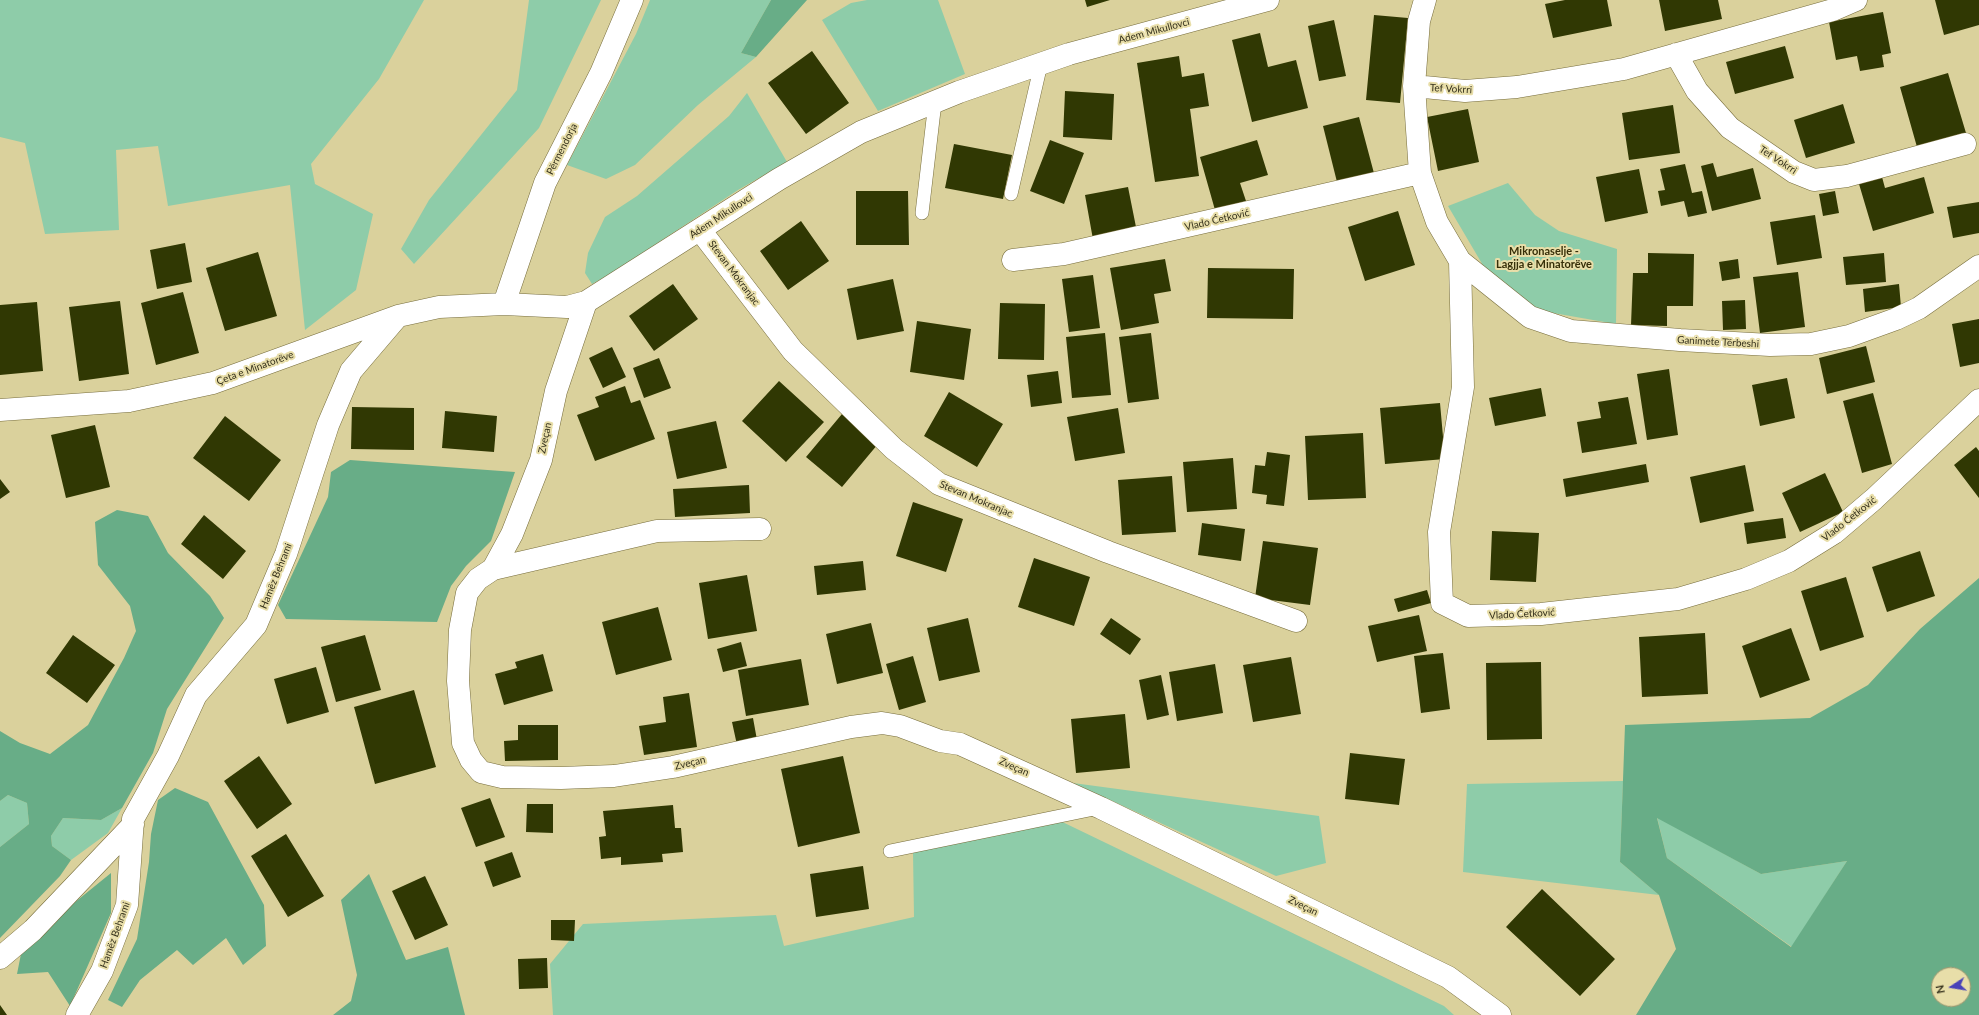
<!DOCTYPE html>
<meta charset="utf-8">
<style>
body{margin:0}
#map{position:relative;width:1979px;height:1015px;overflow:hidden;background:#dad19c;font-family:Lato,sans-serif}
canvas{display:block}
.north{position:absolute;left:1931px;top:967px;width:40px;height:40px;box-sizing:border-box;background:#e8dea9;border:1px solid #a09870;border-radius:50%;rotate:258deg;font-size:11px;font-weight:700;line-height:16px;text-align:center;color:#34301b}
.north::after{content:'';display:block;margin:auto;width:14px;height:18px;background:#4842b8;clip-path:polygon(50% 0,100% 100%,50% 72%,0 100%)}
</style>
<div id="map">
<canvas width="1979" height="1015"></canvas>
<div class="north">N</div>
</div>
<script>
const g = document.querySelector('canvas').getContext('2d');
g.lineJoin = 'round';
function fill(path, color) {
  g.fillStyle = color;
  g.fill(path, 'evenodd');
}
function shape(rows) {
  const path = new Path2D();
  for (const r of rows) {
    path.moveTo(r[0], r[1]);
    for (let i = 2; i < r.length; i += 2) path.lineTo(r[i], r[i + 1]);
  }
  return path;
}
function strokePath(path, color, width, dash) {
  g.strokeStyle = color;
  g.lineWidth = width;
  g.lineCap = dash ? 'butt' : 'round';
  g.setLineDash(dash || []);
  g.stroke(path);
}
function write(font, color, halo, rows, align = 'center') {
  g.font = font + ' Lato,sans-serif';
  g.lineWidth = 4;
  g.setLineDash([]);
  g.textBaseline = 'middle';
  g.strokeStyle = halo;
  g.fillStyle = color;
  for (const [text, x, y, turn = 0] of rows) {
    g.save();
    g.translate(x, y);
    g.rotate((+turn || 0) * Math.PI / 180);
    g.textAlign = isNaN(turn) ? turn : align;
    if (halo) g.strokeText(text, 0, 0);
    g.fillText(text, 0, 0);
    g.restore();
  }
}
fill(shape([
 [0,0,424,0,379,79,311,164,315,184,373,214,356,290,305,330,290,185,168,206,158,146,116,150,119,230,45,234,25,143,0,137],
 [529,0,601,0,539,128,414,264,401,249,429,200,517,90],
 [650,0,771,0,741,53,756,57,698,105,635,165,606,179,567,165,636,34],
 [867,0,938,0,965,74,878,111,822,20,851,3],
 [747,93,787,162,738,190,612,273,592,284,585,273,588,253,605,217,637,196,729,116],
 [1508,183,1535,215,1559,231,1617,249,1616,324,1536,310,1494,284,1448,206],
 [1623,781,1620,862,1659,895,1463,872,1467,784],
 [1073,783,1319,816,1326,863,1276,876],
 [8,795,27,803,29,824,0,847,0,801],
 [122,808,108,833,71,860,52,846,51,836,63,818,101,820],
 [1050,816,1444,1006,1454,1015,553,1015,550,964,583,924,776,915,784,946,914,917,913,852],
 [1657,817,1761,874,1847,861,1792,947,1667,858]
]), '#8ecca9');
fill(shape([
 [771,0,807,0,756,57,741,53],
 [350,460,515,472,491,541,466,566,451,586,437,622,286,619,278,605,328,497,331,472],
 [117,510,148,516,168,553,210,596,224,618,167,709,153,753,122,808,101,820,63,818,51,836,52,846,71,860,60,876,0,938,0,847,29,824,27,803,8,795,0,801,0,731,20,743,50,754,88,725,124,658,136,631,130,606,98,565,95,522],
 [1979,578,1979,1015,1636,1015,1676,949,1659,895,1620,862,1625,725,1810,718,1868,685,1920,629],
 [1657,818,1761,874,1847,861,1791,947,1667,858],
 [1939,975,1963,975,1963,999,1939,999],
 [175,788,208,802,264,905,266,946,243,965,226,938,193,965,177,950,140,980,122,1007,108,1000,137,939,149,862,151,834,158,800],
 [111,873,111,913,70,1006,48,972,17,974,21,954,74,903],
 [369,874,406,960,448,947,465,1015,333,1015,351,1001,357,975,341,900]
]), '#68ad87');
fill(shape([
 [1085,0,1110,0,1087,7],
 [1565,0,1607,0,1612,26,1553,38,1545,4],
 [1659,0,1718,0,1722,19,1665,31],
 [1935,0,1979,0,1979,25,1944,35],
 [1883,12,1891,53,1882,55,1884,67,1860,71,1857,56,1836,60,1829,22],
 [1374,15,1408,18,1400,103,1366,100],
 [1334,20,1346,76,1319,81,1308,26],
 [1260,33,1268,67,1296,60,1308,108,1252,122,1232,40],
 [1785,46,1794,78,1735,94,1726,62],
 [812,51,849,103,806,134,768,83],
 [1179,56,1182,77,1204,73,1209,106,1190,109,1199,176,1155,182,1137,63],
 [1948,73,1966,133,1917,147,1900,87],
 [1065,91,1114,94,1112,140,1063,137],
 [1843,104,1855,143,1806,158,1794,120],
 [1673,105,1680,153,1629,160,1622,113],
 [1468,109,1479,162,1438,171,1427,117],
 [1359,117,1375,177,1338,186,1323,126],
 [1050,140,1084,153,1064,204,1030,191],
 [1257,140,1268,175,1240,183,1246,201,1215,210,1200,157],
 [954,144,1012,155,1003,199,945,188],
 [1713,163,1717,177,1753,168,1761,199,1712,211,1701,166],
 [1685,164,1692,193,1702,191,1707,213,1688,217,1684,201,1661,206,1658,191,1665,190,1660,169],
 [1639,169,1648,213,1605,222,1596,177],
 [1882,177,1885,188,1924,177,1934,213,1873,231,1859,184],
 [1128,187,1138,237,1094,245,1085,195],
 [856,191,908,191,909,245,856,245],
 [1835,191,1839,213,1823,216,1819,194],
 [1979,202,1979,233,1953,238,1947,207],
 [1398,211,1415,265,1365,281,1348,227],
 [1815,215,1822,258,1777,265,1770,222],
 [801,221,829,261,788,290,760,251],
 [185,243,192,282,157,289,150,250],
 [258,252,277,316,225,331,206,268],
 [1648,253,1694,254,1693,306,1667,306,1667,326,1631,325,1633,273,1648,273],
 [1884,253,1886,282,1846,285,1843,257],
 [1165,259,1171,291,1154,294,1159,323,1121,330,1110,268],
 [1738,259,1740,278,1722,281,1719,262],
 [1208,268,1294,269,1293,319,1207,318],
 [1798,272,1805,327,1760,333,1753,277],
 [1093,275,1100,328,1069,332,1062,279],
 [893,279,904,331,857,340,847,289],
 [673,284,698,319,654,351,629,316],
 [1899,284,1901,307,1865,312,1863,289],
 [183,292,199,353,156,365,141,303],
 [1745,300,1746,329,1723,330,1722,301],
 [120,301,129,374,79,381,69,307],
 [37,302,43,371,0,375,0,305],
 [1000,303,1045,304,1044,360,998,359],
 [1979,319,1979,363,1960,367,1952,324],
 [917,321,971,329,964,380,910,372],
 [1105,333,1111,395,1072,398,1066,337],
 [1151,333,1159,399,1128,403,1119,337],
 [1866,346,1875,382,1827,394,1819,358],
 [612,347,626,377,603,388,589,358],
 [659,358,671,388,644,398,633,368],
 [1669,369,1678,435,1647,440,1637,374],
 [1058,371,1062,403,1031,407,1027,375],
 [1787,378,1795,418,1760,426,1752,385],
 [779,381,824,422,786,462,742,421],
 [625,386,631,403,640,400,655,439,595,461,577,415,599,407,595,397],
 [1541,388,1546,416,1495,426,1489,398],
 [949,392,1003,424,977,467,924,436],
 [1873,393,1892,464,1862,473,1843,401],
 [1628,397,1637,444,1582,453,1577,422,1601,418,1598,402],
 [1440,403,1445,459,1385,464,1380,408],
 [352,407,414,408,414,450,351,449],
 [1118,408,1125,453,1075,461,1067,417],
 [445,411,497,416,494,452,442,448],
 [842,414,878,444,842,487,806,457],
 [225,416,281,460,249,501,193,458],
 [716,421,727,468,677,479,667,432],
 [95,425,110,487,66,498,51,435],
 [1363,433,1366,498,1308,500,1305,436],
 [1976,447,1979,451,1979,498,1954,465],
 [1267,452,1290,455,1284,506,1266,504,1267,495,1252,493,1255,465,1265,466],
 [1233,458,1237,509,1187,512,1183,462],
 [1646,464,1649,482,1566,497,1563,479],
 [1745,465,1754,511,1700,523,1690,477],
 [1825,473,1843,512,1800,532,1782,493],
 [1172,476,1176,532,1122,535,1118,480],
 [0,479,10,492,0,499],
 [749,485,750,513,675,517,673,489],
 [913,502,963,519,946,572,896,556],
 [204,515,246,551,223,579,181,544],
 [1783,518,1786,538,1747,544,1744,523],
 [1202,523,1245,529,1241,561,1198,555],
 [1492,531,1539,533,1536,582,1490,580],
 [1263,541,1318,548,1310,605,1255,598],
 [1920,551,1935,596,1887,612,1872,567],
 [1034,558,1090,577,1074,626,1018,607],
 [863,561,866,590,817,595,814,566],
 [747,575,757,631,708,639,699,583],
 [1846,577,1864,637,1820,651,1801,591],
 [1427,590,1431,603,1398,612,1394,599],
 [658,607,672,660,616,675,602,622],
 [1419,615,1427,651,1377,662,1368,626],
 [968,618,980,672,939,681,927,628],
 [1111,618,1141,639,1130,655,1100,634],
 [871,623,883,673,837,684,826,634],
 [1791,628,1810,680,1760,698,1742,646],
 [1705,633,1708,694,1642,697,1639,637],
 [73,635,115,665,87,703,46,673],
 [365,635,381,690,336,702,321,647],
 [741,642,747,666,723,672,717,649],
 [1443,653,1450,709,1421,713,1414,656],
 [543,654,553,691,504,705,495,674,517,668,515,662],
 [913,656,926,702,899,710,886,664],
 [1291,657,1301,714,1253,722,1243,665],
 [801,659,809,705,746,716,738,670],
 [1541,662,1542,739,1487,740,1486,663],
 [1215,664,1223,713,1177,721,1169,672],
 [316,667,329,712,287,724,274,679],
 [1161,675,1169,715,1147,720,1139,680],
 [414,690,436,767,375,784,354,707],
 [689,693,697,747,644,755,639,726,666,722,663,697],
 [1125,714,1130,768,1076,773,1071,719],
 [753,718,757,740,737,745,732,722],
 [518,725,558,725,558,760,505,761,504,741,518,740],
 [1350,753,1405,759,1399,805,1345,799],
 [259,756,292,804,257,829,224,781],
 [843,756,860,833,798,847,781,769],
 [490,798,505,837,476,847,461,808],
 [527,804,553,804,553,833,526,832],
 [673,805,675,828,681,828,683,852,662,854,663,862,621,865,621,857,601,859,599,837,606,836,603,811],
 [286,834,324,896,288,917,251,856],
 [512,852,521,877,493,887,484,862],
 [863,866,869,909,816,917,810,874],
 [425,876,448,925,415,940,392,891],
 [1542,889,1615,959,1580,996,1506,927],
 [551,920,575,920,574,941,551,940],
 [547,958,548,988,519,989,518,959],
 [0,1005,7,1015,0,1015]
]), '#303803');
const lane = shape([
 [1011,194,1041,64],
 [922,213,935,102],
 [890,851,1099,808]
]);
const street = shape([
 [1425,0,1419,21,1414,86,1420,173,1437,222,1460,261,1463,387,1439,532,1442,603,1468,616,1541,614,1678,599,1746,579,1789,561,1834,533,1874,499,1979,400],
 [1676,54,1697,91,1730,128,1794,172,1814,180,1847,176,1965,144],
 [1414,86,1465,91,1517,87,1624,69,1833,10,1856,0],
 [700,230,793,351,894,449,939,484,1108,552,1296,621],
 [1013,260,1064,254,1420,173],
 [1460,261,1530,317,1571,331,1680,340,1770,345,1811,344,1849,336,1896,319,1919,308,1979,266],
 [504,304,545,183,601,73,632,0],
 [0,410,129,401,213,383,398,316,439,307,504,304,567,307,586,302,779,179,861,132,959,92,1069,54,1268,0],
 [760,529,657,531,493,569,478,579,467,593,460,630,458,681,463,743,471,760,481,772,502,777,561,778,614,776,673,767,851,727,882,723,900,726,940,741,960,744,1101,808,1448,977,1500,1015],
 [493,569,512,534,541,460,556,391,586,302],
 [0,958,33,930,133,825],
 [77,1015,102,971,127,905,133,819,168,756,196,695,256,625,286,554,328,425,351,371,397,317]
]);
strokePath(lane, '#776d3c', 14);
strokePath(street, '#776d3c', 23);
strokePath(lane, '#fff', 13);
strokePath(street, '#fff', 22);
write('10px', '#34301b', '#e8dea9', [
 ["Adem Mikullovci",1154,31,-15],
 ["Tef Vokrri",1451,89,3],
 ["Përmendorja",562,149,-63],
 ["Tef Vokrri",1778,160,33],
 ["Adem Mikullovci",721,216,-33],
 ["Vlado Ćetković",1217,220,-13],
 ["Stevan Mokranjac",734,273,53],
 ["Ganimete Tërbeshi",1718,342,3],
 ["Çeta e Minatorëve",255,368,-20],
 ["Zveçan",545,438,-78],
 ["Stevan Mokranjac",976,499,23],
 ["Vlado Ćetković",1849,519,-38],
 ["Hamëz Behrami",276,576,-68],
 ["Vlado Ćetković",1522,614,-3],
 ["Zveçan",690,763,-13],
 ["Zveçan",1014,767,24],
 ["Zveçan",1303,906,26],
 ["Hamëz Behrami",115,935,-70]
]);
write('bold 11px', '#37300a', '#e8dea9', [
 ["Mikronaselje -",1544,251],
 ["Lagjja e Minatorëve",1544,264]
]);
</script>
